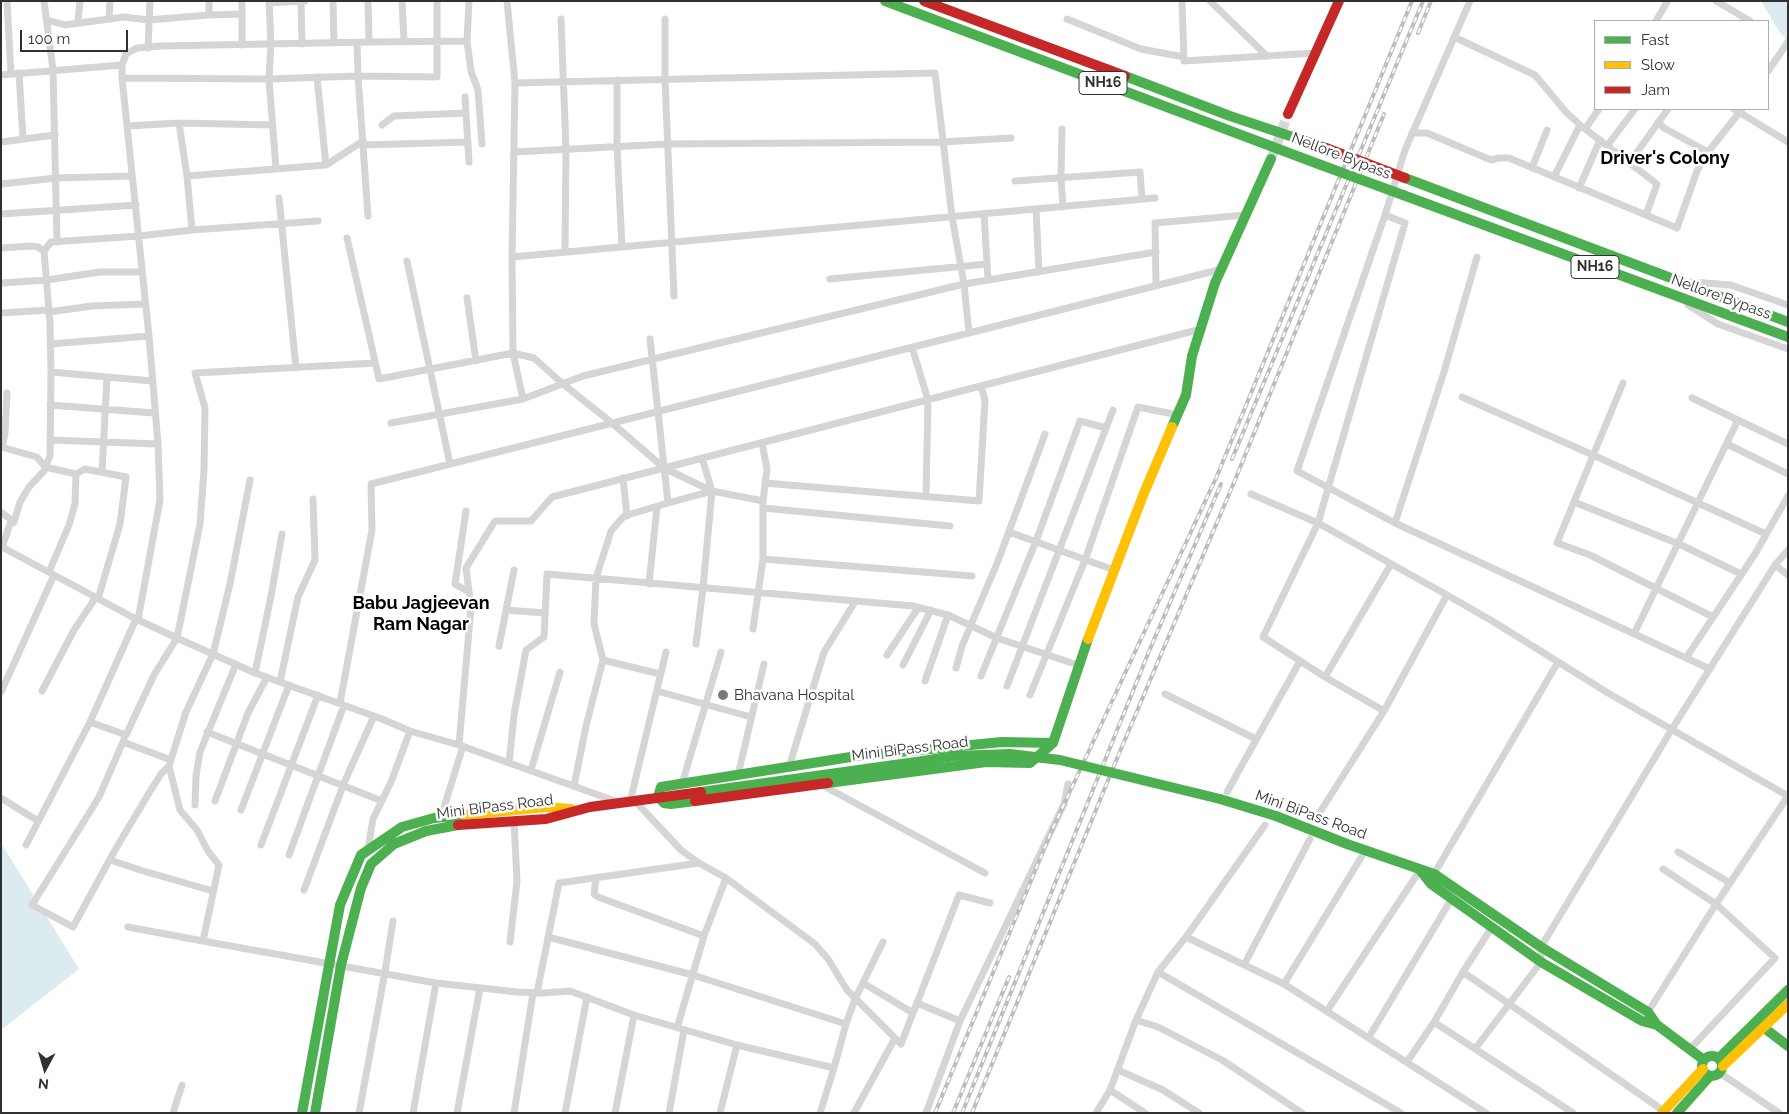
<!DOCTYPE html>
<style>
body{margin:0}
#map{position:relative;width:1789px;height:1114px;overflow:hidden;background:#fff;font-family:Raleway,sans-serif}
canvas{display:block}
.frame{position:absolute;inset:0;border:2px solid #313131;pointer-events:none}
.legend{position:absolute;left:1594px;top:20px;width:175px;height:90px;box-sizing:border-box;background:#fff;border:1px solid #adadad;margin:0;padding:6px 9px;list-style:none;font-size:15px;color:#313131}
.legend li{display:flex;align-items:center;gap:10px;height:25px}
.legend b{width:25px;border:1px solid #adadad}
.north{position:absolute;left:20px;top:1044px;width:50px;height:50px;-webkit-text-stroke:4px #fff;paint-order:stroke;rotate:186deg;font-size:14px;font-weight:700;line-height:20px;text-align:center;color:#313131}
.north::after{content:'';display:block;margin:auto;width:18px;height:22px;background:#313131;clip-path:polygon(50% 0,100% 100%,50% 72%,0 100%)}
.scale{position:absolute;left:20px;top:30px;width:108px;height:22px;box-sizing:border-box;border:2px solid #313131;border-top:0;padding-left:6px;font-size:15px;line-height:18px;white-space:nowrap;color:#313131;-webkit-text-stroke:4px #fff;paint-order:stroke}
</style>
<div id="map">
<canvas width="1789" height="1114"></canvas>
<div class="frame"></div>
<ul class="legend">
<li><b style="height:6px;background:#4caf50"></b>Fast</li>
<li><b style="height:6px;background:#ffc107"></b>Slow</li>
<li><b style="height:6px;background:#c62828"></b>Jam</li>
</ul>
<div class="north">N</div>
<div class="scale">100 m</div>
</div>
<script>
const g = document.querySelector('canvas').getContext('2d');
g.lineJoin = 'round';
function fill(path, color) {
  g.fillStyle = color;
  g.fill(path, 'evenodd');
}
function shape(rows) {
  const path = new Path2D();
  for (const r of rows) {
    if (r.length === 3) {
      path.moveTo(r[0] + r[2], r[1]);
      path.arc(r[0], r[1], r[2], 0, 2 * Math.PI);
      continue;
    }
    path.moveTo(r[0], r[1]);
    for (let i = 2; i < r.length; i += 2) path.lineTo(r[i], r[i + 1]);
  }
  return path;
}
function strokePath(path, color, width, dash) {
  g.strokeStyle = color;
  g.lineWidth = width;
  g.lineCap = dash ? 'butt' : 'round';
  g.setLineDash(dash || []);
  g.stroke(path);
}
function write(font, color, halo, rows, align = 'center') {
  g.font = font + ' Raleway,sans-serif';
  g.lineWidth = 5;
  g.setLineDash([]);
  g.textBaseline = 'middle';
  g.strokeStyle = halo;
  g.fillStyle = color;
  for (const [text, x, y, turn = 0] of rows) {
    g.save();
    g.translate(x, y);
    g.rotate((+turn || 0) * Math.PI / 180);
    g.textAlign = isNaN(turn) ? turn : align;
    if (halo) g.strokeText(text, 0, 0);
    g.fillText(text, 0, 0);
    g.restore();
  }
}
fill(shape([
 [1761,1,1788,1,1788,42,1778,30],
 [1,843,79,969,1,1030]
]), '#dbebef');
strokePath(shape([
 [1271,159,1288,114]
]), '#d6d6d6', 10, [10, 5]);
strokePath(shape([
 [7,1,11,74],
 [44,1,53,70,57,242],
 [209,1,209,15,242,14],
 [242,1,242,45],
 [269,1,271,45,269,79,276,169],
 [301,1,302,44],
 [333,1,334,43],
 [368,1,369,42],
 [402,1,404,41],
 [469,1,467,41,471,71,478,90,482,144],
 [507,1,515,83,512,257,1155,198],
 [1182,1,1184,61,1315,53],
 [1210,1,1267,56],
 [1716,1,1750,21],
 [269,3,305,1],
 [109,18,110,1],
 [561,19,566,149,565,252],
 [665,19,665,79,674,296],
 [1067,19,1141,49,1184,57],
 [47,20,65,25,124,17,148,20,209,15],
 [1656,21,1667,2],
 [78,22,80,1],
 [1454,37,1535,75,1566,112,1580,125,1657,184,1646,215],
 [357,42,358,76,437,77,437,1],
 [148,48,150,1],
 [1768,71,1788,42],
 [19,73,23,138],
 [1,75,122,65],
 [317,77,326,165],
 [122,78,269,79,358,76,368,216],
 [617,80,617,147,622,247],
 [515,83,935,73,952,217,964,284,969,333],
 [465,97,469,162],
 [1734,109,1788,142],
 [1658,122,1664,128,1708,152],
 [179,123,187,176,192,230],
 [382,125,394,116,466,113],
 [128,126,179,123,273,125],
 [1062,129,1061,178,1063,207],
 [1585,129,1599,109],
 [1412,133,1427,133,1491,160,1499,158,1509,158,1677,228,1697,171,1708,152,1742,109],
 [1,142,55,135],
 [363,145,468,142],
 [1607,146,1635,109],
 [514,152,668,144,943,142,1011,138],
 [1630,162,1668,109],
 [1532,168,1547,130],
 [187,176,326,165,363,141],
 [1554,177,1580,125],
 [1015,181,1140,172,1142,199],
 [1,184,56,178,132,176],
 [1579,188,1600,140],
 [279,198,296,368],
 [1036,209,1039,272],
 [1,214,136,205],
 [984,214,988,280],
 [1385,215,1297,471,1395,523,1710,669],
 [347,238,379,379,513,353,523,399],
 [1,248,31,246,38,247,44,251,50,323,51,372,50,456,44,471,29,487,20,502,14,522,10,524,2,547,136,619,177,638,255,673,382,719,410,731],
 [44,251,51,242,139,236,192,230,318,221],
 [512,257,513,353,534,358,563,384,612,423,664,468,712,491],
 [407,261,450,464],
 [830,279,987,264],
 [1692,282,1731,285,1788,305],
 [1,283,47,280,100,272,141,272],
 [1156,285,1155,223,1246,215],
 [467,298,476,361],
 [1688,305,1718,324,1788,349],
 [49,312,92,306,145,304],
 [1,313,49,310],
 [650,339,668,503],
 [50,344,149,336],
 [912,347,928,400,926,496],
 [51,372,152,381],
 [1623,383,1557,543,1590,555,1713,617],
 [1462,397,1593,455,1766,534],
 [1692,398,1788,444],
 [50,405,154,413],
 [391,423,523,399,583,376,964,284,1156,252],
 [50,440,158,444],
 [1727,444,1788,474],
 [1,447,37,457,45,467,76,474,85,469,126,477,120,524,98,599],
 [2,447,5,433,7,393],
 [102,472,107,377],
 [623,478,627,516],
 [765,483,979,501,985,400,981,386],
 [1251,494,1318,523,1447,595,1494,622,1608,693,1788,796],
 [1574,502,1679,544,1741,574],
 [763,508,950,526],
 [466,511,455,584,469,592],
 [1,512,14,522],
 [1395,523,1444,372,1477,257],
 [1009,532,1114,570],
 [763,559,972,576],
 [1775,565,1788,575],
 [49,572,69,525,75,504,76,474],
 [649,584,657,507],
 [506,610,545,613],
 [136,619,90,722,126,735,154,675,177,638,200,524,204,470,205,408,195,373,375,363],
 [138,620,160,500,158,444,149,336,122,78,122,65,126,54,137,48,162,46,369,42,467,41],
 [753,629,763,559,763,501,767,469,762,443],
 [1634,634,1738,420],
 [696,644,703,588,712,491,702,458],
 [499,646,514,570],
 [887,655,918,608],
 [1686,658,1755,554,1788,496],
 [603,660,660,674],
 [903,665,931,610],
 [956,668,962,646,998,561,1045,434],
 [255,673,271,596,282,534],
 [981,676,1036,541,1080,421,1106,428],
 [1325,677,1391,564],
 [925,681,948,615],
 [280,682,298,597,315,560,313,499],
 [1007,686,1113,410],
 [42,691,74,630,96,597],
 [657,691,751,717],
 [1,692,54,575],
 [1165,694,1256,739],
 [1030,695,1085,560,1138,407,1178,415],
 [340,703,372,530,371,484,1222,269],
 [1384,711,1325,677,1263,637,1318,523,1405,223,1385,215,1405,150,1470,1],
 [207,732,382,801],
 [124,739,123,742,171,760],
 [123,742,99,797,32,905,73,927,115,850,149,793,161,774,169,766,186,712,213,654,230,584,250,480],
 [459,745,471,607,466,568,495,521,531,521,552,497,1201,329],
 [509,763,514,715,526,650,544,637,547,574,913,606,948,615,997,638,1078,665],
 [789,767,824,652,855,602],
 [531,770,560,672],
 [738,775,764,664],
 [682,784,721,652],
 [820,784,985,873],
 [574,786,586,726,603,660,594,624,596,578,611,531,624,516,668,503,712,491,763,501],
 [1227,792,1300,661],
 [1,798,38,821],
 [215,801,248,713,267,677],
 [635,801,681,850,699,863,726,878,815,944,828,959,847,990,901,1044,959,895,990,903],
 [630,802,666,652],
 [195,805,196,776,200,752,236,664],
 [241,810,289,685],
 [441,817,463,746],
 [1315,820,1384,711,1447,595],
 [26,845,90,722],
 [261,845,318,695],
 [368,849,373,819,391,782,410,731,459,745,618,802],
 [1678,852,1730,883],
 [289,855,344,705],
 [110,860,140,870,213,891],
 [1663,869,1716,904,1775,958,1690,1049],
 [1434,874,1558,662],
 [596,878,594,894,598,897,704,936],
 [304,890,344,783,374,716],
 [128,927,203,941,219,865,208,851,197,830,180,810,169,766],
 [548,937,693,975,846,1024],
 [1186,937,1284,984,1486,1113],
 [203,941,436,983,517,992,543,993,570,991,634,1015,737,1045,834,1068],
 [510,942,517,881,514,821],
 [1244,965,1310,839],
 [1158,972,1401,1113],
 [1463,972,1664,1111],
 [863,983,913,1013],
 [1284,984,1362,856],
 [537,993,559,883,699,863],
 [917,1003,960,1021],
 [1327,1011,1420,870],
 [1648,1012,1716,904,1788,796],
 [1136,1020,1158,1027,1222,1060,1302,1113],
 [1434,1022,1573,1113],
 [677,1028,704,936,726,878],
 [1369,1037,1452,898],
 [1475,1049,1541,962,1541,947,1672,729,1775,565,1788,550],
 [1407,1062,1434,1022,1463,972,1492,927],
 [1118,1070,1163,1090,1199,1113],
 [1720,1073,1779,1113],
 [173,1113,182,1085],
 [359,1113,385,972,393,921],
 [413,1113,436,983],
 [457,1113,480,988],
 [514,1113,533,993],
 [565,1113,587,997],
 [615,1113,634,1015],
 [669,1113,684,1030],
 [720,1113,737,1045],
 [820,1113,834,1068,846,1024,855,999,883,942],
 [854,1113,895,1038],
 [926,1113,960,1021,1064,804,1068,784],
 [1096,1113,1110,1090],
 [1145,1113,1110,1090,1136,1020,1158,972,1186,937,1265,825]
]), '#d5d5d5', 7);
strokePath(shape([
 [885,1,1321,165],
 [1125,76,1230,116,1326,148],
 [1405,178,1788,322],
 [1403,195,1788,337],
 [1172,427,1186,395,1192,356,1215,283,1271,159],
 [828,783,986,762,1030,763,1053,743,1088,639],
 [701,792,923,761],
 [1220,799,1276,816,1347,844,1434,874,1541,947,1648,1012,1657,1025,1704,1060],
 [695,801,671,804,664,803,658,797,661,787,857,756,1002,742,1053,743],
 [1420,870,1431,884,1541,962,1642,1021,1657,1025],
 [1759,1024,1788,1046],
 [1712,1066,10],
 [1719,1058,1788,990],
 [302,1113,340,905,361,855,402,827,434,818,464,815],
 [315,1113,341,965,361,888,371,864,394,844,426,831,458,825],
 [1677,1113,1710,1076]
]), '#4caf50', 10);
strokePath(shape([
 [1088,639,1144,493,1172,427],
 [464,815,545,807,571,809],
 [1723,1066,1788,1004],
 [1662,1113,1703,1069]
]), '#ffc107', 10);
strokePath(shape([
 [924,1,1125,76],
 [1288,114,1339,1],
 [695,801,828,783],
 [458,825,546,819,590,807,701,792]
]), '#c62828', 10);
const rail = shape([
 [1418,33,1431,1],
 [1232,459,1423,1],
 [935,1113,1052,830,1217,476,1412,1],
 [953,1113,1009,977],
 [962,1113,1150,649,1221,484],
 [972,1113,1118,756,1235,480,1384,114]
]);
strokePath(rail, '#bdbdbd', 4);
strokePath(rail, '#fff', 2, [5.5]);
strokePath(shape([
 [1321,165,1403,195],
 [923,761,954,756,1010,754,1060,760,1220,799]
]), '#4caf50', 10);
strokePath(shape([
 [1326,148,1405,178]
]), '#c62828', 10);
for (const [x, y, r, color] of [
 [723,695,6,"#797979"]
]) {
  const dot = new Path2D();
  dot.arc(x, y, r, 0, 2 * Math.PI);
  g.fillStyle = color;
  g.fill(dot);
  strokePath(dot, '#fff', 2);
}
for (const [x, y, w] of [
 [1103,83,48],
 [1595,267,48]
]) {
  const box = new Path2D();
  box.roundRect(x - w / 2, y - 11.5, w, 23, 4);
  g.fillStyle = '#fff';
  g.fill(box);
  strokePath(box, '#313131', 1);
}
write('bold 14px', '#313131', null, [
 ["NH16",1103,83],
 ["NH16",1595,267]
]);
write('15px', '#313131', '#fff', [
 ["Nellore Bypass",1341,156,21],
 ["Nellore Bypass",1721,297,20],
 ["Mini BiPass Road",910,749,-7],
 ["Mini BiPass Road",495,807,-7],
 ["Mini BiPass Road",1311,815,20]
]);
write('15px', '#313131', '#fff', [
 ["Bhavana Hospital",734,695]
], 'left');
write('bold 18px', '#000', '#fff', [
 ["Driver's Colony",1665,159],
 ["Babu Jagjeevan",421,604],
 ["Ram Nagar",421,625]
]);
</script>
